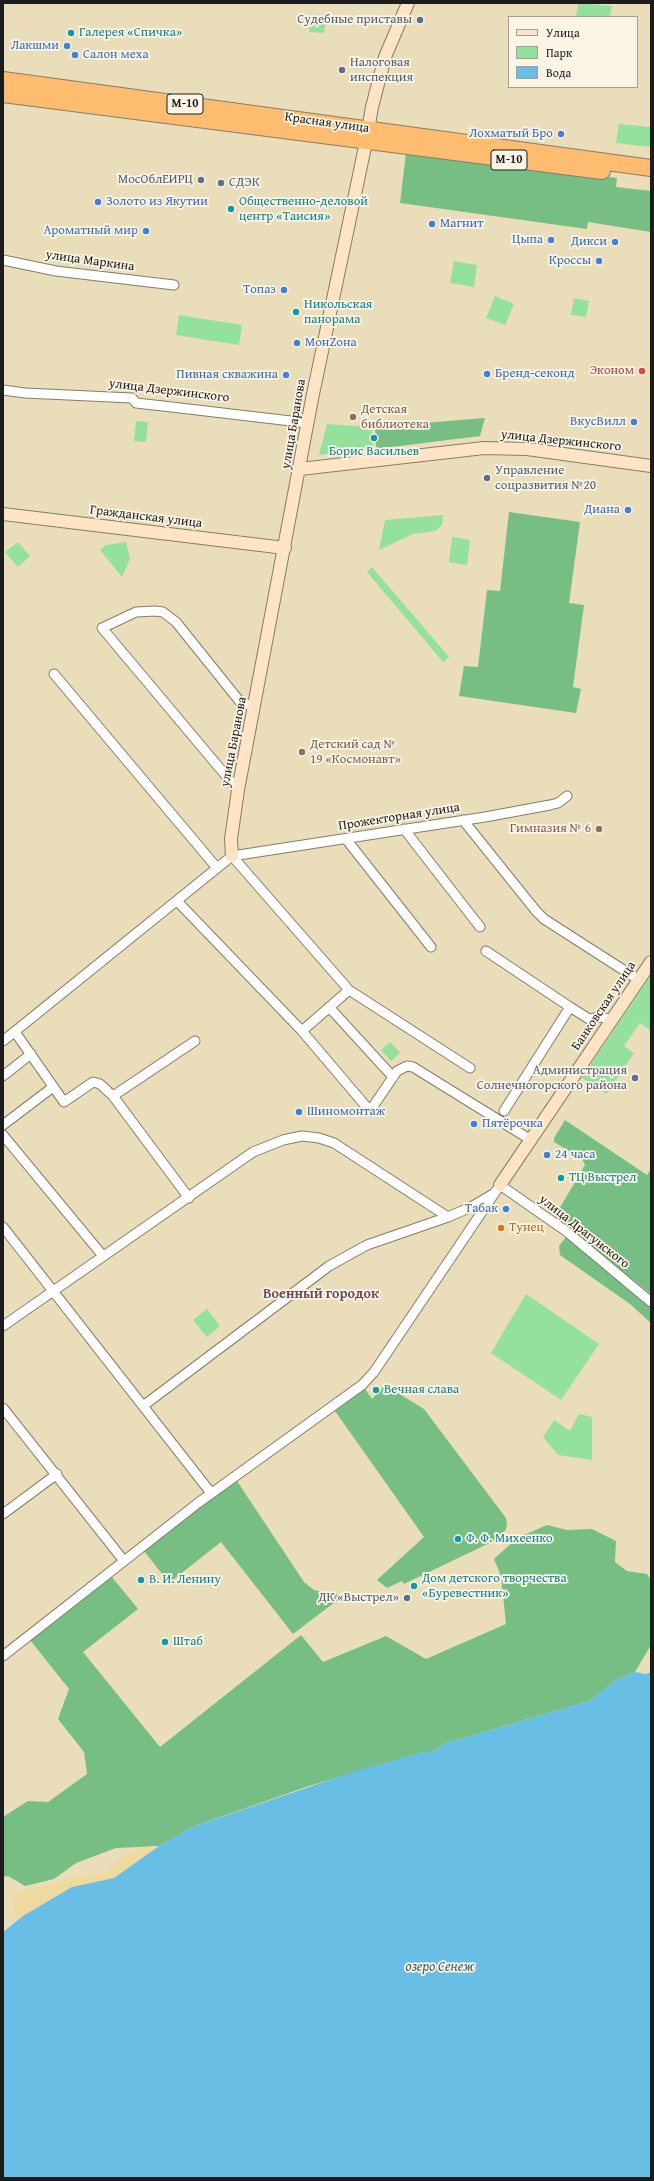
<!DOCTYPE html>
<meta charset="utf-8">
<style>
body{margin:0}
#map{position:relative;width:654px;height:2181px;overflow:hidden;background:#eadeba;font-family:"Gentium Book Plus",serif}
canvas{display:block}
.frame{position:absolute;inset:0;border:4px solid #1c1c1c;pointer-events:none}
.legend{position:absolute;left:508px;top:16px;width:130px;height:72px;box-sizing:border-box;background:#fcf5e5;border:1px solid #a29e95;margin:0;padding:5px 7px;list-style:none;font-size:12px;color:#1c1c1c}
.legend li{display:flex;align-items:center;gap:8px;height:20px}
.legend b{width:20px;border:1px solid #a29e95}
</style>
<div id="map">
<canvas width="654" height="2181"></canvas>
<div class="frame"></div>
<ul class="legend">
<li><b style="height:5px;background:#fee4c5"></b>Улица</li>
<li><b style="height:11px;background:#94e09d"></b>Парк</li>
<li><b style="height:11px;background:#69bee6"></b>Вода</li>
</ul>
</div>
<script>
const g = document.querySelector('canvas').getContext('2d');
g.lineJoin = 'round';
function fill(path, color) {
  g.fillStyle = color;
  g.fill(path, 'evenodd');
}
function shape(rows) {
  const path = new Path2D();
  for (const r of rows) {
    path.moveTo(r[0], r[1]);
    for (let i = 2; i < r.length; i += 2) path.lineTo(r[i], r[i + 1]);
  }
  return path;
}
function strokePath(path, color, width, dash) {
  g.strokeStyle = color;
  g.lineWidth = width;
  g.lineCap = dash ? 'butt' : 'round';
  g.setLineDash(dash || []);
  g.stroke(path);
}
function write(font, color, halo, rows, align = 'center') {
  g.font = font + ' "Gentium Book Plus",serif';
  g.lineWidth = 3.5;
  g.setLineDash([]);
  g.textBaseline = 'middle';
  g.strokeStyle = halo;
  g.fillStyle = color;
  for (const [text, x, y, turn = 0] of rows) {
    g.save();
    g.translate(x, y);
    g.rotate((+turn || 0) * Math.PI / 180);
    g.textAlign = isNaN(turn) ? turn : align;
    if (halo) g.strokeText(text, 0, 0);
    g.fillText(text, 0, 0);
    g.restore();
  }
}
fill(shape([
 [578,3,612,6,610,17,576,17],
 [311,15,326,16,324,33,309,32],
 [619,124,651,127,651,147,616,143],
 [454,261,477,265,474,287,450,283],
 [495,296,514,304,505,325,486,318],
 [574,298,589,301,586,317,571,315],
 [179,315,242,325,239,345,176,335],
 [136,421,148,422,146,442,134,441],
 [327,424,372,427,373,449,319,455],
 [443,515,442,525,435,531,413,534,379,550,385,520],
 [452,537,470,540,467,565,449,562],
 [18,542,30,556,18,567,5,552],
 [126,542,130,559,122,577,100,550,106,545],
 [372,567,449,657,443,662,367,572],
 [651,975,651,1028,650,1030,640,1023,624,1046,634,1053,606,1094,582,1078],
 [390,1042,400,1053,391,1061,381,1050],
 [526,1294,599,1344,561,1400,491,1353],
 [207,1309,220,1326,207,1337,193,1320],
 [579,1414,592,1417,592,1460,558,1455,543,1437,554,1420,570,1431]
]), '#94e09d');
fill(shape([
 [406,153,617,178,616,187,651,191,651,232,588,222,587,229,400,203],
 [485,418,480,436,376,449,375,427],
 [509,512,580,522,569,603,584,605,573,687,581,689,576,713,459,696,464,666,478,667,487,590,500,591],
 [565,1120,647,1175,651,1169,651,1294,580,1238,561,1218,558,1211,585,1165,582,1159,554,1142,554,1138],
 [566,1237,651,1306,651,1323,630,1304,560,1255,559,1246],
 [385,1385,424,1409,506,1518,507,1524,506,1529,500,1538,404,1584,402,1581,387,1588,377,1580,424,1537,335,1411,365,1389,372,1399],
 [237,1481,304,1582,314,1590,343,1596,293,1634,221,1542,169,1583,144,1551,200,1506],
 [547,1525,567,1530,592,1529,616,1541,615,1562,627,1571,647,1574,651,1580,651,1645,635,1672,618,1679,589,1701,444,1744,433,1752,424,1752,309,1786,192,1827,159,1846,116,1848,76,1863,54,1879,25,1886,8,1876,3,1877,3,1817,28,1801,48,1802,87,1774,84,1752,58,1719,69,1689,30,1640,112,1577,138,1609,83,1652,160,1747,301,1635,323,1662,386,1636,426,1659,506,1624,501,1576,494,1559,517,1538]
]), '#77be84');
fill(shape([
 [159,1846,114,1878,72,1887,18,1921,10,1896,26,1889,46,1886,70,1878,108,1872,115,1862,123,1856,144,1847]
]), '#eeda9e');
fill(shape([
 [635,1672,646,1674,651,1672,651,2178,3,2178,3,1932,23,1916,72,1887,114,1878,159,1846,192,1827,356,1771,424,1752,433,1752,444,1744,589,1701,618,1679]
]), '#69bee6');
const street = shape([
 [3,260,56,271,174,285],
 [3,390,25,393,132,398,136,403,163,406,308,423],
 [54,674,217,868],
 [238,790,102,628,136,612,155,611,163,612,176,622,241,703,255,706],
 [463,820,536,911,544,919,639,980],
 [404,829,480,927],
 [346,839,431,947],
 [232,856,485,817,550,805,558,803,567,796],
 [232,856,349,990,470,1068],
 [177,901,302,1031,370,1111,397,1071,407,1066,413,1067,531,1140],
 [486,951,570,1007],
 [329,1007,393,1077],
 [302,1031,349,990],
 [15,1032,64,1102,93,1082,100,1084,113,1096,189,1198],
 [3,1041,232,856],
 [3,1076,31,1054],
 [113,1096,195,1041],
 [504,1111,570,1007,589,1019,601,1017,612,1020],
 [3,1125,53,1087],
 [3,1135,103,1256],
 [3,1227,211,1493],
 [3,1326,253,1152,283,1140,302,1136,319,1138,334,1143,448,1217],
 [143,1406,329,1266,367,1245,448,1217,471,1207,493,1194],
 [3,1408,124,1561],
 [3,1514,57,1474],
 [3,1656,198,1503,362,1385,374,1372,500,1185,566,1231,651,1302]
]);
const secondary = shape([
 [300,469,484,448,527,449,651,466],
 [3,514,285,548],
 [232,856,231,839,238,790,312,399,366,142,372,107,385,57,408,3],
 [500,1185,651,962]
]);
const highway = shape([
 [3,80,651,168],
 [3,94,602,171]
]);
strokePath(street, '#837d6b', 11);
strokePath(secondary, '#837d6b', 14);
strokePath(highway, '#837d6b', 18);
strokePath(street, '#fff', 9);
strokePath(secondary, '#fee4c5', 12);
strokePath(highway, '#fdbc6f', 16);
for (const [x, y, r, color] of [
 [420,20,4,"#5c6f8a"],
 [71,33,4,"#0f9aa8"],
 [67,46,4,"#3f7fe0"],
 [75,55,4,"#3f7fe0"],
 [342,70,4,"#5c6f8a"],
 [561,134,4,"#3f7fe0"],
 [201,180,4,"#5c6f8a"],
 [221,183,4,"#5c6f8a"],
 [98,202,4,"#3f7fe0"],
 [231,209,4,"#0f9aa8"],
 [432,224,4,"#3f7fe0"],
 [146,231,4,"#3f7fe0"],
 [551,240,4,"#3f7fe0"],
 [615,242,4,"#3f7fe0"],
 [599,261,4,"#3f7fe0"],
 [284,290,4,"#3f7fe0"],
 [296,312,4,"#0f9aa8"],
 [297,343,4,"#3f7fe0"],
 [642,371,4,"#e0444e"],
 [487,374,4,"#3f7fe0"],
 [286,375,4,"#3f7fe0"],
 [353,417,4,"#8d6e63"],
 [634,422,4,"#3f7fe0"],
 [374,438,4,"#0f9aa8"],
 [487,478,4,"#5c6f8a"],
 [628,510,4,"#3f7fe0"],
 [302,752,4,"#8d6e63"],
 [599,829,4,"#8d6e63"],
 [635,1078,4,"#5c6f8a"],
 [299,1112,4,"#3f7fe0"],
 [474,1124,4,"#3f7fe0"],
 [547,1155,4,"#3f7fe0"],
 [561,1178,4,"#0f9aa8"],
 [506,1209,4,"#3f7fe0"],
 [501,1228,4,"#e8710a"],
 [376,1390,4,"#0f9aa8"],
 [458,1539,4,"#0f9aa8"],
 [141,1580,4,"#0f9aa8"],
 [414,1586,4,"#0f9aa8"],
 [407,1598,4,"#5c6f8a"],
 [165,1642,4,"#0f9aa8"]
]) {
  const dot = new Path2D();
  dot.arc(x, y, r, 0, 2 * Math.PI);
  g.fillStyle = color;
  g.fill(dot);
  strokePath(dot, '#fcf5e5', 1.5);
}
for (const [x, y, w] of [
 [185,104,36],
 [509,160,36]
]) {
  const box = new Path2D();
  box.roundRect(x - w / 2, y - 10, w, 20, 3);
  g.fillStyle = '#fcf5e5';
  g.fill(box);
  strokePath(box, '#1c1c1c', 1);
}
write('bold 12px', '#1c1c1c', null, [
 ["М-10",185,104],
 ["М-10",509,160]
]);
write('13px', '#4e5e75', '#fcf5e5', [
 ["Судебные приставы",412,20],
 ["Налоговая",350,63,"left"],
 ["инспекция",350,78,"left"],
 ["МосОблЕИРЦ",193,180],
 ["СДЭК",229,183,"left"],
 ["Управление",495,471,"left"],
 ["соцразвития №20",495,486,"left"],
 ["Администрация",627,1071],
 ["Солнечногорского района",627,1086],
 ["ДК «Выстрел»",399,1598]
], 'right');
write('13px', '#0d838f', '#fcf5e5', [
 ["Галерея «Спичка»",79,33],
 ["Общественно-деловой",239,202],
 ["центр «Таисия»",239,217],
 ["Никольская",304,305],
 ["панорама",304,320],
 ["Борис Васильев",374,452,"center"],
 ["ТЦ Выстрел",569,1178],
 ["Вечная слава",384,1390],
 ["Ф. Ф. Михеенко",466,1539],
 ["Дом детского творчества",422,1579],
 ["«Буревестник»",422,1594],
 ["В. И. Ленину",149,1580],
 ["Штаб",173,1642]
], 'left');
write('13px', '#366cbe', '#fcf5e5', [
 ["Лакшми",59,46],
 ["Салон меха",83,55,"left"],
 ["Лохматый Бро",553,134],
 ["Золото из Якутии",106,202,"left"],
 ["Магнит",440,224,"left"],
 ["Ароматный мир",138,231],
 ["Цыпа",543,240],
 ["Дикси",607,242],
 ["Кроссы",591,261],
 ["Топаз",276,290],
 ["МонZона",305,343,"left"],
 ["Бренд-секонд",495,374,"left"],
 ["Пивная скважина",278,375],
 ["ВкусВилл",626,422],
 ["Диана",620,510],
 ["Шиномонтаж",307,1112,"left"],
 ["Пятёрочка",482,1124,"left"],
 ["24 часа",555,1155,"left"],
 ["Табак",498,1209]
], 'right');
write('13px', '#1c1c1c', '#fcf5e5', [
 ["Красная улица",327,123,8],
 ["улица Маркина",90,261,8],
 ["улица Дзержинского",169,391,7],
 ["улица Баранова",294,424,-80],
 ["улица Дзержинского",561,441,6],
 ["Гражданская улица",146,517,7],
 ["улица Баранова",234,742,-79],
 ["Прожекторная улица",399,817,-9],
 ["Банковская улица",604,1006,-56],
 ["улица Драгунского",584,1232,38]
]);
write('13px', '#be3a42', '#fcf5e5', [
 ["Эконом",634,371]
], 'right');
write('13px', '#785e54', '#fcf5e5', [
 ["Детская",361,410],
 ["библиотека",361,425],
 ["Детский сад №",310,745],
 ["19 «Космонавт»",310,760],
 ["Гимназия № 6",591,829,"right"]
], 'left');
write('13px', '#c56008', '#fcf5e5', [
 ["Тунец",509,1228]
], 'left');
write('bold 14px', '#684b5a', '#fcf5e5', [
 ["Военный городок",321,1294]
]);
write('italic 14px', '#3b5d6d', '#fcf5e5', [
 ["озеро Сенеж",440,1967]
]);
</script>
